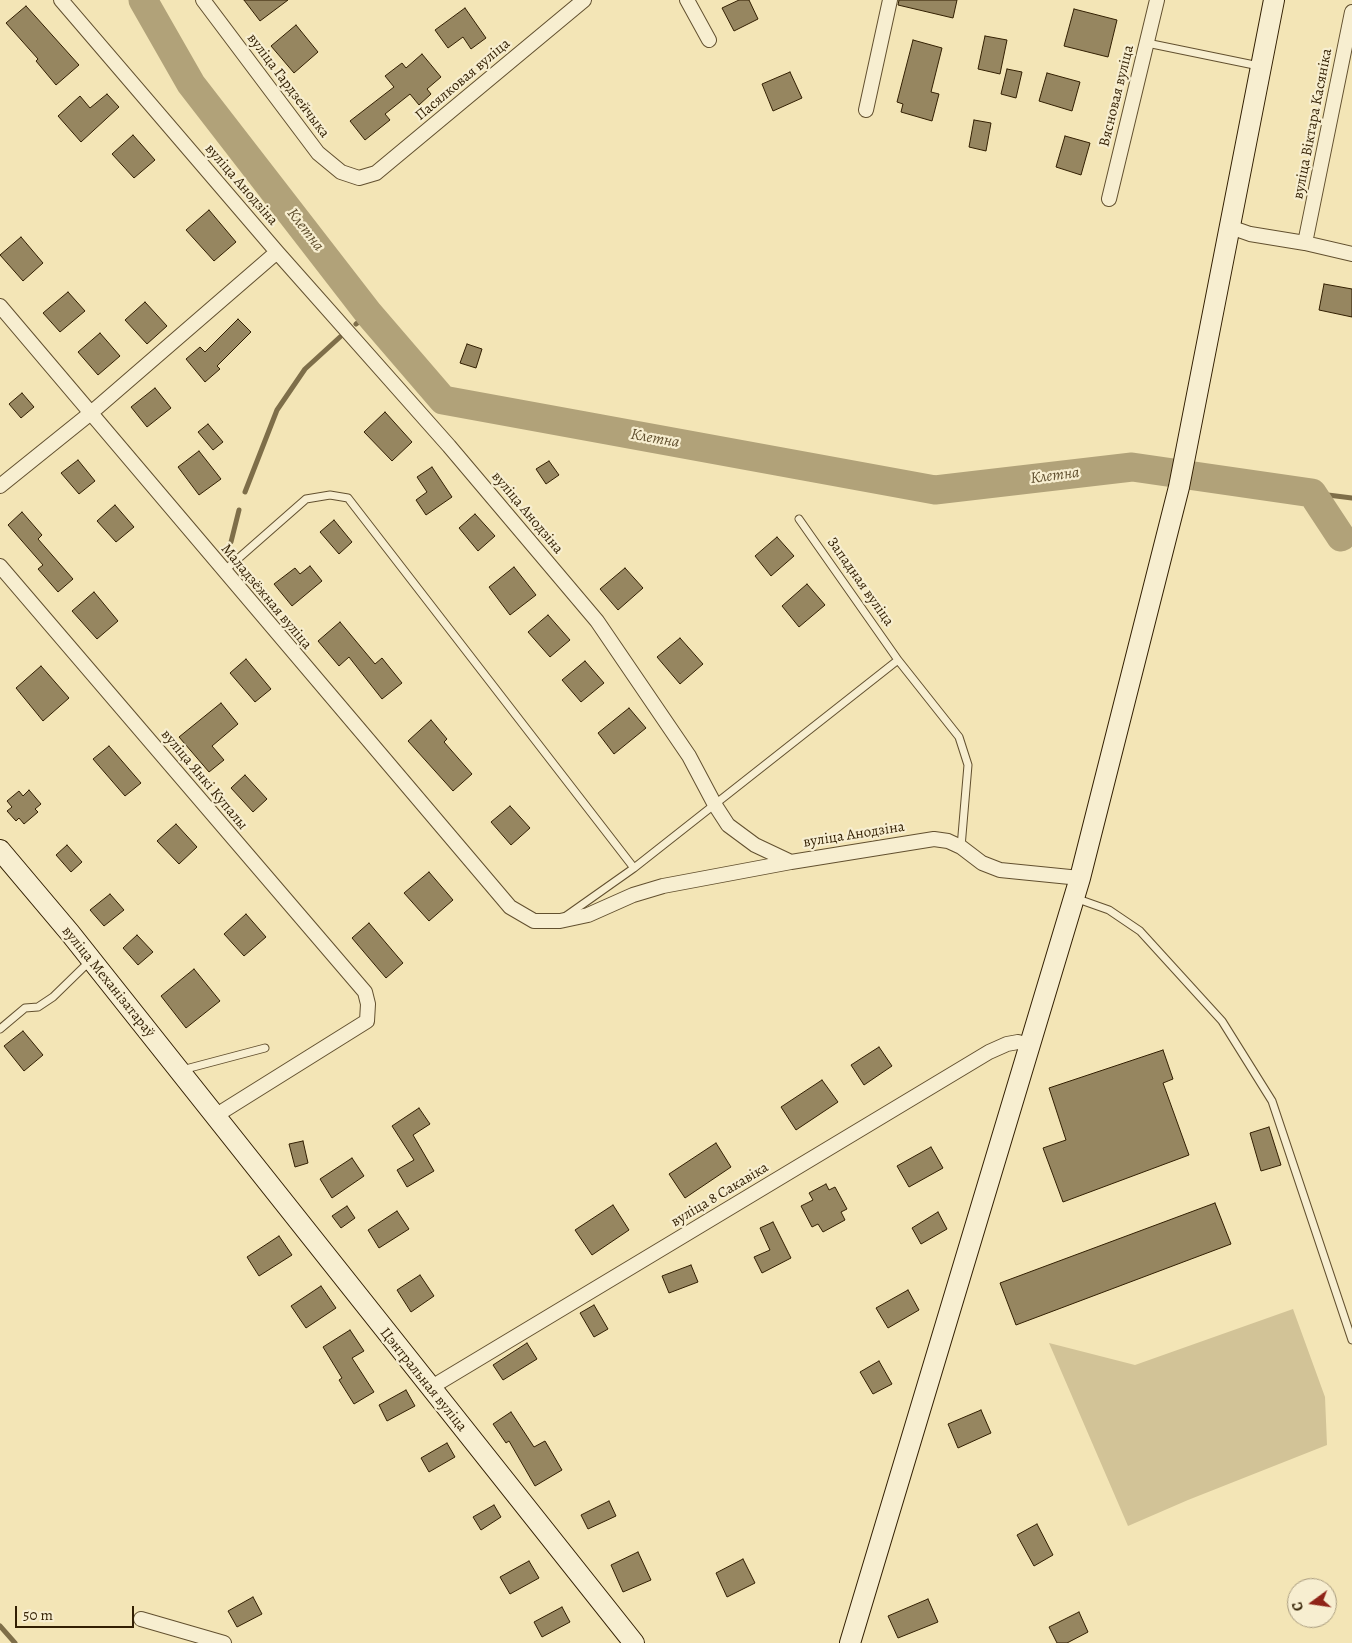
<!DOCTYPE html>
<meta charset="utf-8">
<style>
body{margin:0}
#map{position:relative;width:1352px;height:1643px;overflow:hidden;background:#f3e5b6;font-family:Alegreya,serif}
canvas{display:block}
.north{position:absolute;left:1287px;top:1578px;width:50px;height:50px;box-sizing:border-box;background:#f7eed0;border:1px solid #a89b7e;border-radius:50%;rotate:256deg;font-size:14px;font-weight:700;line-height:20px;text-align:center;color:#321f02}
.north::after{content:'';display:block;margin:auto;width:18px;height:22px;background:#8f2418;clip-path:polygon(50% 0,100% 100%,50% 72%,0 100%)}
.scale{position:absolute;left:15px;top:1606px;width:119px;height:22px;box-sizing:border-box;border:2px solid #321f02;border-top:0;padding-left:6px;font-size:15px;line-height:18px;white-space:nowrap;color:#321f02;-webkit-text-stroke:4px #f7eed0;paint-order:stroke}
</style>
<div id="map">
<canvas width="1352" height="1643"></canvas>
<div class="north">С</div>
<div class="scale">50 m</div>
</div>
<script>
const g = document.querySelector('canvas').getContext('2d');
g.lineJoin = 'round';
function fill(path, color) {
  g.fillStyle = color;
  g.fill(path, 'evenodd');
}
function shape(rows) {
  const path = new Path2D();
  for (const r of rows) {
    path.moveTo(r[0], r[1]);
    for (let i = 2; i < r.length; i += 2) path.lineTo(r[i], r[i + 1]);
  }
  return path;
}
function strokePath(path, color, width, dash) {
  g.strokeStyle = color;
  g.lineWidth = width;
  g.lineCap = dash ? 'butt' : 'round';
  g.setLineDash(dash || []);
  g.stroke(path);
}
function write(font, color, halo, rows, align = 'center') {
  g.font = font + ' Alegreya,serif';
  g.lineWidth = 4.5;
  g.setLineDash([]);
  g.textBaseline = 'middle';
  g.strokeStyle = halo;
  g.fillStyle = color;
  for (const [text, x, y, turn = 0] of rows) {
    g.save();
    g.translate(x, y);
    g.rotate((+turn || 0) * Math.PI / 180);
    g.textAlign = isNaN(turn) ? turn : align;
    if (halo) g.strokeText(text, 0, 0);
    g.fillText(text, 0, 0);
    g.restore();
  }
}
fill(shape([
 [1293,1309,1325,1397,1327,1445,1188,1500,1128,1526,1049,1343,1135,1365]
]), '#d2c397');
strokePath(shape([
 [356,324,369,314],
 [245,492,277,410,305,369,340,337],
 [1312,493,1352,498],
 [231,542,239,510],
 [0,1626,15,1643]
]), '#7e6e49', 5);
strokePath(shape([
 [143,0,191,84,369,314,443,400,935,490,1132,467,1312,493,1341,537]
]), '#b1a279', 29);
const building = shape([
 [244,0,288,0,260,21,244,0],
 [739,0,749,0,758,19,734,31,722,8,739,0],
 [899,0,957,0,953,18,898,5,899,0],
 [26,6,79,65,56,85,36,61,38,59,6,23,26,6],
 [465,8,486,38,471,49,463,37,448,48,435,30,465,8],
 [1074,9,1117,20,1108,57,1064,46,1074,9],
 [296,25,318,52,294,73,271,46,296,25],
 [985,36,1007,40,1000,74,978,69,985,36],
 [913,40,942,48,931,92,939,94,932,121,901,112,903,104,897,102,913,40],
 [422,54,441,77,427,89,431,94,419,105,410,94,385,114,390,120,365,140,350,121,394,87,385,76,402,63,406,68,422,54],
 [1007,69,1022,72,1016,98,1001,94,1007,69],
 [790,72,802,98,773,111,762,84,790,72],
 [1047,73,1080,82,1072,111,1039,101,1047,73],
 [107,94,119,107,81,142,58,116,80,96,90,108,107,94],
 [974,120,991,123,986,151,969,147,974,120],
 [133,135,155,160,134,178,112,154,133,135],
 [1065,136,1090,143,1081,175,1056,167,1065,136],
 [209,210,236,242,214,261,186,230,209,210],
 [21,237,43,263,23,281,0,255,21,237],
 [1324,284,1352,289,1352,317,1319,310,1324,284],
 [68,292,85,311,60,332,43,313,68,292],
 [145,302,167,326,147,344,125,320,145,302],
 [238,319,251,332,217,366,220,369,205,382,186,359,200,347,205,352,238,319],
 [100,333,120,356,98,375,78,352,100,333],
 [467,344,482,349,476,368,460,363,467,344],
 [155,388,171,408,147,427,131,407,155,388],
 [22,393,34,407,21,418,9,404,22,393],
 [385,412,412,442,392,461,364,432,385,412],
 [208,424,223,442,213,450,198,432,208,424],
 [199,451,221,479,199,495,178,467,199,451],
 [78,460,95,481,79,494,61,473,78,460],
 [549,461,559,475,546,484,536,469,549,461],
 [432,467,452,497,426,515,416,500,427,492,417,477,432,467],
 [115,505,134,527,116,542,97,521,115,505],
 [22,512,42,535,38,539,73,579,58,592,38,569,43,565,8,525,22,512],
 [475,514,495,536,478,551,459,528,475,514],
 [334,520,352,542,339,554,320,532,334,520],
 [777,537,794,556,771,576,755,556,777,537],
 [310,566,322,581,292,606,274,584,295,568,300,574,310,566],
 [514,567,536,595,510,615,489,587,514,567],
 [625,568,643,588,618,610,600,589,625,568],
 [807,584,825,605,799,627,782,606,807,584],
 [94,592,118,621,97,639,72,611,94,592],
 [548,615,570,640,550,657,528,632,548,615],
 [340,622,375,664,382,658,402,683,382,699,349,657,339,666,318,641,340,622],
 [680,638,703,664,680,684,657,657,680,638],
 [246,659,271,689,255,702,230,673,246,659],
 [585,661,604,683,581,702,562,680,585,661],
 [41,666,69,698,43,721,16,688,41,666],
 [221,703,238,724,212,746,224,760,209,772,179,737,221,703],
 [629,708,646,728,614,754,598,733,629,708],
 [431,720,447,739,444,742,472,774,453,791,408,741,431,720],
 [109,746,141,783,125,796,93,759,109,746],
 [245,775,267,799,253,812,231,788,245,775],
 [29,790,41,804,35,809,38,812,24,824,19,818,16,821,7,811,12,807,7,801,19,791,23,796,29,790],
 [510,806,530,828,511,845,491,822,510,806],
 [176,824,197,847,179,864,157,841,176,824],
 [67,845,82,862,71,872,56,855,67,845],
 [429,872,453,900,429,921,404,893,429,872],
 [110,894,124,910,104,926,90,910,110,894],
 [246,914,266,937,244,956,224,934,246,914],
 [369,923,403,963,386,978,352,938,369,923],
 [137,935,153,952,138,965,123,948,137,935],
 [194,969,220,1001,186,1028,161,996,194,969],
 [23,1031,43,1055,24,1071,4,1046,23,1031],
 [879,1047,892,1066,864,1085,851,1065,879,1047],
 [1163,1050,1173,1079,1163,1083,1189,1155,1063,1202,1043,1148,1066,1140,1049,1088,1163,1050],
 [822,1080,838,1102,796,1130,781,1107,822,1080],
 [419,1108,430,1124,413,1135,434,1171,407,1187,397,1170,414,1160,392,1126,419,1108],
 [1269,1127,1281,1165,1261,1171,1250,1133,1269,1127],
 [303,1141,308,1163,295,1167,289,1144,303,1141],
 [716,1143,731,1167,685,1198,669,1174,716,1143],
 [931,1147,943,1168,909,1187,897,1166,931,1147],
 [352,1158,364,1176,332,1198,320,1179,352,1158],
 [826,1184,829,1190,835,1187,847,1209,841,1212,845,1220,823,1232,818,1224,812,1227,801,1206,813,1200,809,1193,826,1184],
 [1215,1203,1231,1244,1016,1325,1000,1283,1215,1203],
 [613,1205,629,1230,592,1255,575,1230,613,1205],
 [347,1206,355,1218,341,1228,332,1216,347,1206],
 [397,1211,409,1229,379,1248,368,1230,397,1211],
 [938,1212,947,1229,921,1244,912,1228,938,1212],
 [773,1222,791,1258,762,1273,754,1257,770,1250,760,1228,773,1222],
 [279,1236,292,1255,259,1276,247,1257,279,1236],
 [691,1265,698,1282,669,1293,662,1276,691,1265],
 [420,1275,434,1296,411,1312,397,1290,420,1275],
 [321,1286,336,1308,306,1328,291,1306,321,1286],
 [908,1290,919,1310,888,1328,876,1308,908,1290],
 [594,1305,608,1329,594,1337,580,1313,594,1305],
 [350,1330,364,1351,352,1358,374,1392,354,1404,339,1380,342,1378,323,1347,350,1330],
 [527,1343,537,1359,503,1380,493,1365,527,1343],
 [879,1361,892,1384,873,1394,860,1372,879,1361],
 [406,1390,415,1406,387,1421,379,1405,406,1390],
 [981,1410,991,1433,958,1448,948,1424,981,1410],
 [511,1412,534,1447,545,1441,562,1470,535,1486,509,1441,506,1443,493,1424,511,1412],
 [447,1443,455,1457,429,1472,421,1458,447,1443],
 [609,1501,616,1516,588,1529,581,1515,609,1501],
 [494,1505,501,1517,481,1530,473,1517,494,1505],
 [1037,1524,1053,1555,1034,1566,1017,1535,1037,1524],
 [638,1552,651,1580,623,1592,611,1565,638,1552],
 [743,1559,755,1583,727,1597,716,1573,743,1559],
 [529,1561,539,1578,510,1594,500,1577,529,1561],
 [253,1597,262,1614,237,1627,228,1611,253,1597],
 [928,1599,938,1622,898,1638,888,1616,928,1599],
 [562,1607,570,1622,542,1637,534,1622,562,1607],
 [1079,1612,1088,1632,1067,1643,1057,1643,1049,1627,1079,1612]
]);
fill(building, '#968660');
strokePath(building, '#321f02', 1);
const lane = shape([
 [1147,43,1259,66],
 [799,519,898,660],
 [224,571,306,499,330,495,348,498,634,868],
 [1075,898,1109,910,1140,931,1222,1021,1272,1101,1352,1340],
 [566,916,634,868,898,660,959,737,968,765,961,847],
 [0,1029,25,1008,38,1007,53,997,91,960],
 [182,1070,265,1048]
]);
const street = shape([
 [61,0,277,252,449,446,597,621,689,756,715,805,728,825,755,845,791,862,934,839,948,841,961,847,982,863,1000,870,1080,878],
 [203,0,318,153,341,172,359,178,376,173,584,0],
 [687,0,709,40],
 [866,110,890,0],
 [1109,199,1157,0],
 [1230,227,1250,234,1305,243,1352,254],
 [1305,243,1352,12],
 [0,306,510,907,534,921,560,921,588,915,633,895,663,886,791,862],
 [0,486,92,412,277,252],
 [0,566,365,992,368,1004,367,1021,215,1116],
 [430,1388,989,1052,1007,1044,1018,1042,1030,1045],
 [141,1619,224,1643]
]);
const secondary = shape([
 [0,850,70,933,634,1643],
 [850,1643,1080,878,1179,487,1274,0]
]);
strokePath(lane, '#62502f', 9);
strokePath(street, '#62502f', 16);
strokePath(secondary, '#321f02', 22);
strokePath(lane, '#f7eed0', 7);
strokePath(street, '#f7eed0', 14);
strokePath(secondary, '#f7eed0', 20);
write('15px', '#321f02', '#f7eed0', [
 ["Пасялковая вуліца",463,80,-40],
 ["вуліца Гардзейчыка",288,86,53],
 ["Вясновая вуліца",1117,96,-76],
 ["вуліца Віктара Касяніка",1313,124,-79],
 ["вуліца Анодзіна",241,185,49],
 ["вуліца Анодзіна",527,513,50],
 ["Западная вуліца",860,582,55],
 ["Маладзёжная вуліца",266,597,50],
 ["вуліца Янкі Купалы",204,780,50],
 ["вуліца Анодзіна",854,835,-9],
 ["вуліца Механізатараў",108,982,51],
 ["вуліца 8 Сакавіка",720,1195,-31],
 ["Цэнтральная вуліца",423,1380,51]
]);
write('italic 16px', '#5e4d2c', '#f7eed0', [
 ["Клетна",305,230,52],
 ["Клетна",655,439,10],
 ["Клетна",1055,476,-7]
]);
</script>
